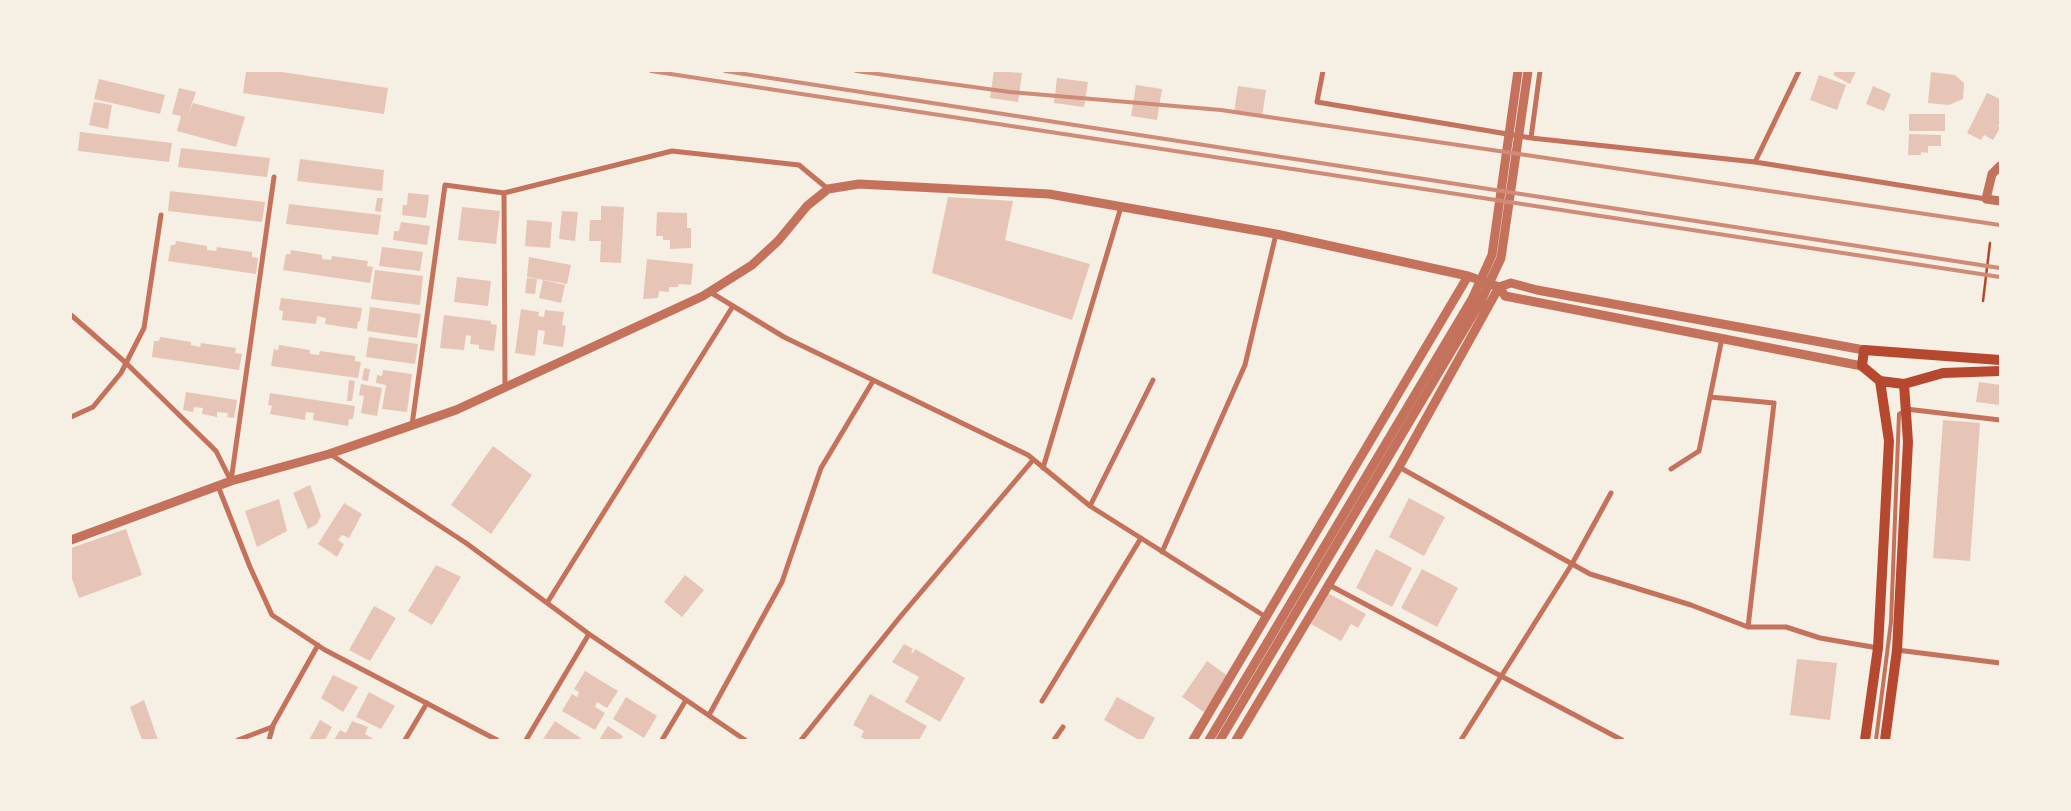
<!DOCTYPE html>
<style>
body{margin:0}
#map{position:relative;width:2071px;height:811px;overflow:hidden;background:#f6efe4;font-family:"Alegreya Sans",sans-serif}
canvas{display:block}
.frame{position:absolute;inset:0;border:72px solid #f6efe4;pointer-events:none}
</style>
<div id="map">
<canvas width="2071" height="811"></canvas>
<div class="frame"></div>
</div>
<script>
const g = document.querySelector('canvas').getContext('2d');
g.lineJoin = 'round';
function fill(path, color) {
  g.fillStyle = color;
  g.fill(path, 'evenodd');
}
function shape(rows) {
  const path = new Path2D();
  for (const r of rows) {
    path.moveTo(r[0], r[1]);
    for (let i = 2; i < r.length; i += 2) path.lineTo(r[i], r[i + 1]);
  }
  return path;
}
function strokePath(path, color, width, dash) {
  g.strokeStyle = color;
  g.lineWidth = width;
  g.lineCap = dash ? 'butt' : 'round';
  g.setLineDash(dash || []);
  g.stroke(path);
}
fill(shape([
 [246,71,275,71,388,88,384,114,243,93],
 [994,71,1022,73,1018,102,990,98],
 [1835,71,1856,71,1850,84,1833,75],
 [1931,72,1955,75,1964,83,1963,99,1949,105,1928,103],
 [1819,75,1846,85,1837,110,1810,100],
 [1057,78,1088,82,1084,107,1054,103],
 [99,79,165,95,160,114,94,99],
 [1136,85,1162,89,1157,120,1131,116],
 [1238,86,1266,90,1262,117,1234,113],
 [1873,86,1891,94,1884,111,1866,104],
 [179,88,196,92,187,118,193,103,245,117,236,147,177,131,181,116,172,114],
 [1987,93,2000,99,2000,122,1998,126,2000,128,1993,140,1984,135,1981,140,1967,133],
 [94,102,112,105,108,129,89,125],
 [1909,114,1945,114,1945,131,1909,131],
 [80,132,172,143,169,162,78,151],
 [1909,134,1941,135,1941,146,1928,146,1928,153,1921,152,1921,155,1908,155],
 [181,148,270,158,267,177,178,167],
 [300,159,384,170,382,191,297,181],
 [170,191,265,202,262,222,168,211],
 [408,193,429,195,426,218,402,215,403,205,407,205],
 [948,197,1013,201,1005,240,1090,264,1072,320,932,273],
 [377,198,383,198,381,212,375,211],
 [289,204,381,215,378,235,286,224],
 [601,206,624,207,621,263,600,262,601,241,589,241,590,220,601,220],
 [462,207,500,211,496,244,458,240],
 [562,211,578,212,575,241,559,239],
 [657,212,687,213,687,228,691,228,691,248,670,249,670,240,663,240,663,236,656,236],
 [527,220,552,222,550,248,525,246],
 [401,222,430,226,427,245,393,240,394,231,399,231],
 [176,241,207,246,207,250,216,251,217,247,252,252,252,257,258,258,256,274,168,261,171,245,175,245],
 [382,247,423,252,420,271,379,266],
 [291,250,322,255,322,259,331,260,332,256,368,261,367,266,373,267,370,283,283,270,286,254,290,254],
 [529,257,571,265,567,284,527,277],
 [647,259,693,264,691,285,679,284,678,287,669,287,669,292,659,291,658,298,643,299],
 [375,270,423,276,420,305,371,299],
 [457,277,491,281,488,306,454,302],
 [527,278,537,279,535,294,525,293],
 [543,280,565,285,561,303,539,298],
 [281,298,362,308,360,321,358,321,357,329,325,324,326,318,317,316,316,324,282,320,283,311,279,310],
 [370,307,421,314,417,338,367,331],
 [521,309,539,312,538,316,544,317,545,310,564,312,562,325,566,326,563,347,543,344,545,331,538,330,535,356,515,353],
 [444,315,491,321,491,324,497,325,494,351,479,349,479,345,470,344,471,336,466,335,464,350,440,348],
 [160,337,191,342,191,345,200,347,201,343,236,348,235,353,242,354,239,370,152,357,154,341,159,341],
 [369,337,418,344,415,364,366,357],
 [279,345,310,350,310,354,319,355,320,351,355,356,355,361,361,362,358,378,271,366,274,349,278,350],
 [364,368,370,369,368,381,362,380],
 [383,370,412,374,407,412,382,409,386,385,376,383,377,375,382,376],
 [349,380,355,381,352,401,347,401],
 [1979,382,2000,385,2000,405,1976,402],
 [361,384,382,388,377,416,361,413,364,396,359,395],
 [186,392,237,400,234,418,227,417,228,413,217,412,217,417,202,414,203,408,194,407,193,412,183,410],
 [270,393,355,406,353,419,349,419,348,426,313,420,314,413,306,412,305,420,270,414,272,406,268,405],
 [1943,420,1980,423,1970,561,1933,558],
 [493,446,532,475,491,534,451,505],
 [310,485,321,516,317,524,308,529,293,493],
 [1409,498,1445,517,1424,556,1389,537],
 [279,499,287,531,257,547,245,511],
 [344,503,362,514,349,538,342,535,338,540,344,544,337,557,318,544],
 [126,529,142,575,79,598,71,576,71,548],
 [1376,549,1412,568,1392,607,1356,588],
 [436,565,461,577,432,625,408,611],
 [1422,569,1458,588,1437,627,1401,608],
 [685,575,704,590,682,617,664,602],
 [1326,592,1366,614,1358,628,1351,624,1341,641,1311,624],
 [374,606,396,618,370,661,349,650],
 [904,644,913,649,911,652,913,653,915,649,965,678,940,722,905,702,919,677,892,662],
 [1797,659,1837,663,1830,720,1790,715],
 [1207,661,1229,677,1204,712,1182,697],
 [585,671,618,691,607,708,597,702,595,707,605,713,595,730,562,711,572,694,577,697,579,692,574,689],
 [333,675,358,687,343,712,321,698],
 [369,692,395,706,381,729,356,717],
 [870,694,927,726,919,740,866,740,861,737,864,731,853,725],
 [626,697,657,716,644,738,613,719],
 [1117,697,1155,718,1143,740,1139,740,1104,720],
 [144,700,158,740,142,740,130,707],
 [320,720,332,727,325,740,309,740],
 [352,721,368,727,365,734,375,740,334,740,340,730,346,733],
 [555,721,582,739,582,740,543,739],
 [608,726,623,736,620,740,599,740]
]), '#e6c5b7');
strokePath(shape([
 [1983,301,1990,243]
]), '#b5482f', 2.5);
strokePath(shape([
 [1876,740,1891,622,1899,414,1904,411]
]), '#c5725c', 4);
strokePath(shape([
 [1323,71,1317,102,1531,138],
 [1540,71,1531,138,1755,162],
 [1799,71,1755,162,1986,199],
 [504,193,672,151,799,165,828,189],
 [710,292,784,337,1028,455,1090,506,1266,617],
 [71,315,126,363,216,451,231,481],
 [1710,397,1774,403,1748,627],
 [1906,409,2000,420],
 [71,417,93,407,121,373,144,328,161,215],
 [412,425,445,185,504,193,505,387],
 [330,454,466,543,589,634,745,740],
 [1399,467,1590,574,1691,605,1748,627,1786,627,1820,638,1878,648],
 [1043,468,1121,207],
 [1671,469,1699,451,1722,338],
 [231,481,274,177],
 [218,486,250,567,272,615,325,650,497,740],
 [1090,506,1153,380],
 [1162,552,1245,365,1276,234],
 [1329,585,1622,740],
 [547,603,733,306],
 [1897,650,2000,663],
 [1042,701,1141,538],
 [709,715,782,582,821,468,873,381],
 [238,740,272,727,318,645],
 [269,740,273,726],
 [405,740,427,703],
 [526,740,589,634],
 [662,740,686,700],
 [801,740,900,617,1033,460],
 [1054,740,1063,727],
 [1461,740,1572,564,1611,493]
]), '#c5725c', 5);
strokePath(shape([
 [2000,166,1992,174,1986,199,2000,201],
 [71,540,231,481,329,454,456,410,703,296,752,265,778,241,807,206,828,189,859,184,1049,194,1276,234,1468,276,1499,287,1505,296,1862,366],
 [1193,740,1468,276],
 [1209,740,1472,299,1492,255,1518,71],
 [1220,740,1480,303,1501,258,1528,71],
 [1236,740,1399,467,1499,287,1511,283,1537,290,1864,350]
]), '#c5725c', 9);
strokePath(shape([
 [2000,360,1864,350,1862,366,1880,381,1904,384,1943,373,2000,371],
 [1865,740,1878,648,1889,441,1880,381],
 [1885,740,1897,650,1908,442,1904,384]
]), '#b5482f', 10);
strokePath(shape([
 [651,71,2000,277],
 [725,71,2000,268],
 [856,71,1010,92,1221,110,2000,225]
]), '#cf8b77', 4);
</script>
